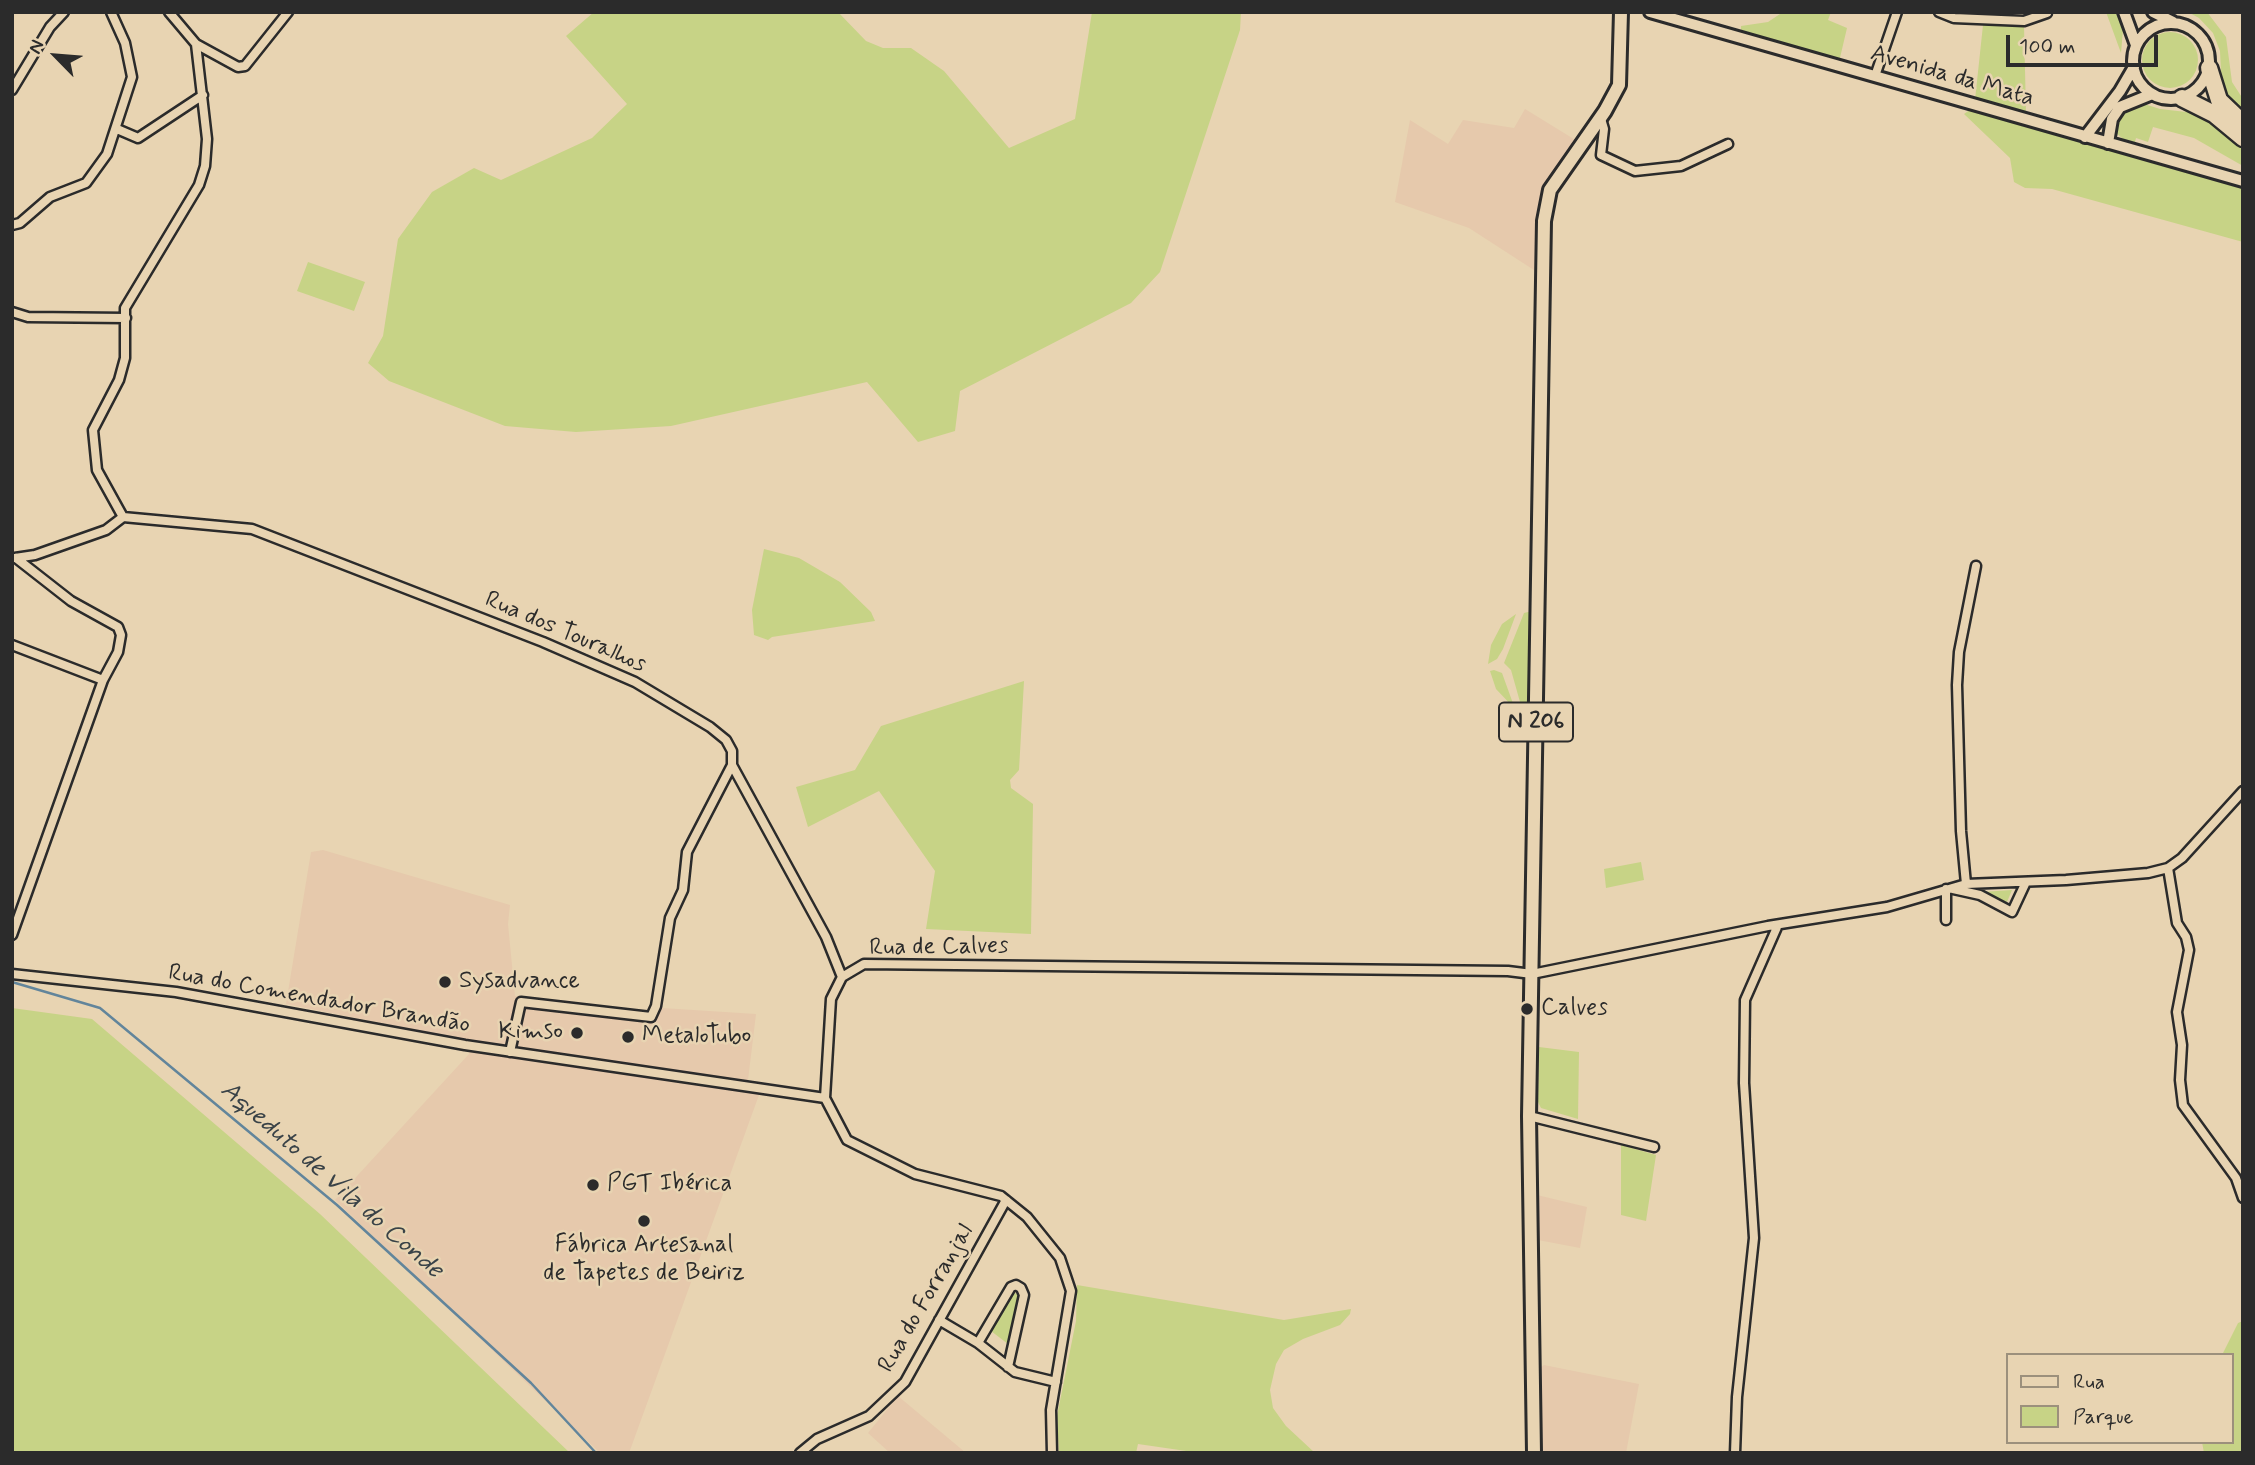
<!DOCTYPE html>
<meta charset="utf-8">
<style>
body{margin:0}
#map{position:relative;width:2255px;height:1465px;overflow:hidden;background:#e8d4b2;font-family:Mynerve,sans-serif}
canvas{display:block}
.frame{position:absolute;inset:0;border:14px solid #2b2b2b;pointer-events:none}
.legend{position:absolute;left:2006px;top:1353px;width:228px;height:91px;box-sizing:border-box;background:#e8d4b2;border:2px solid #9c907c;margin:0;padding:9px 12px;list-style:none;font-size:21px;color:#2b2b2b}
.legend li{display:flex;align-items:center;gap:14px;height:35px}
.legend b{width:35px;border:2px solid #9c907c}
.north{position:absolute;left:21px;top:21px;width:70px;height:70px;-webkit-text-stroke:5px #e8d4b2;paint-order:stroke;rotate:295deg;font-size:19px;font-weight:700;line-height:28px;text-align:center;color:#2b2b2b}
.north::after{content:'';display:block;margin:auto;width:24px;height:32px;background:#2b2b2b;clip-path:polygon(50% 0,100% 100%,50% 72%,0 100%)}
.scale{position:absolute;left:2006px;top:35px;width:152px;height:32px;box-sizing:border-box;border:4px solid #2b2b2b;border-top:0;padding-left:9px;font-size:21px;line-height:24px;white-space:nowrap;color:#2b2b2b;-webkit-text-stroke:5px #e8d4b2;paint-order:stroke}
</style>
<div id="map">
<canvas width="2255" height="1465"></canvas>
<div class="frame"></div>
<ul class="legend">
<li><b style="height:9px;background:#e8d4b2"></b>Rua</li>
<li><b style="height:19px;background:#c7d386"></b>Parque</li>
</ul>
<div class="north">N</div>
<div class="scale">100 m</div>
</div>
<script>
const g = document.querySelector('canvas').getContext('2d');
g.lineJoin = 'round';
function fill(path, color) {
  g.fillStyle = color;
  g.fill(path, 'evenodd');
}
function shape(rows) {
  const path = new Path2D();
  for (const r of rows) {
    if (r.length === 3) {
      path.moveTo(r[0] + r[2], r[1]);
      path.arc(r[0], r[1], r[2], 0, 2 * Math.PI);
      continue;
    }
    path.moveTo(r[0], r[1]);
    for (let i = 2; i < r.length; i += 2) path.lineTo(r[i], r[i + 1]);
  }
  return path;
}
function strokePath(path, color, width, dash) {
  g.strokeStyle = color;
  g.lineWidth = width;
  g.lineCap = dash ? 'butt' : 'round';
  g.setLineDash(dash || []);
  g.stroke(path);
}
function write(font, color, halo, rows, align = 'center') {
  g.font = font + ' Mynerve,sans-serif';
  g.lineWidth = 5;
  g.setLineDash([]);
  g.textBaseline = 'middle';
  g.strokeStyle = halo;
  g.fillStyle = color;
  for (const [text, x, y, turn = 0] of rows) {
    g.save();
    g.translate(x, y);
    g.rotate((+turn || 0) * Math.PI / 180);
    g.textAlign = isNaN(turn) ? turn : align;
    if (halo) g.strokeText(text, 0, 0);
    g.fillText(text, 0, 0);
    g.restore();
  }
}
fill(shape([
 [1525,109,1577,141,1543,193,1538,214,1537,272,1469,228,1395,202,1410,120,1448,144,1463,120,1514,128],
 [323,850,510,905,508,924,515,996,641,1015,662,1008,756,1014,748,1080,759,1095,629,1453,600,1453,335,1200,469,1054,471,1041,286,1004,311,852],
 [1537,1195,1587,1207,1580,1248,1538,1240],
 [1544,1365,1639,1384,1626,1453,1542,1453,1540,1368],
 [898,1396,966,1453,890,1453,868,1433]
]), '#e6c9ac');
fill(shape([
 [594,12,838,12,866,41,883,48,911,48,944,71,1009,148,1075,119,1092,12,1241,12,1240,30,1160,272,1131,303,960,391,955,431,918,442,867,382,671,426,576,432,505,426,389,381,368,363,383,336,398,239,432,192,474,168,501,180,592,138,627,104,566,36],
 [1783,12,1831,12,1828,20,1847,28,1839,62,1741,35,1741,26,1768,22],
 [2106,12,2116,12,2123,30,2121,53],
 [2188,12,2207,12,2226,37,2232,82,2243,99,2243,113,2222,91,2220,51,2213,33,2199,18],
 [1983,25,2024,25,2026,114,1975,100],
 [2170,60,28],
 [2138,102,2160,109,2195,113,2212,121,2243,147,2243,166,2194,138,2153,127,2148,142,2136,138,2134,146,2129,144,2116,133,2114,126,2118,113],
 [1971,109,2243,188,2243,242,2052,189,2025,188,2014,182,2010,158,1964,114],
 [308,262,365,282,354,311,297,291],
 [764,549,799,558,840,582,871,612,875,621,772,637,768,640,754,635,752,610],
 [1532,611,1530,710,1522,709,1511,670,1504,663,1524,613],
 [1516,614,1503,649,1497,659,1488,664,1491,645,1502,624],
 [1494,670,1502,673,1515,709,1496,689,1490,671],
 [1024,681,1019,770,1010,780,1011,788,1033,804,1031,934,926,929,935,871,879,791,808,827,796,787,855,770,881,726],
 [1641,862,1644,880,1606,888,1604,869],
 [2012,890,2007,902,1982,892],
 [12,1008,92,1019,320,1214,570,1453,12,1453],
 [1539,1047,1579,1052,1578,1119,1541,1108,1538,1102],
 [1621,1145,1656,1155,1646,1221,1621,1215],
 [1077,1285,1284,1320,1351,1309,1350,1314,1340,1325,1303,1339,1284,1350,1276,1364,1270,1390,1273,1408,1286,1426,1315,1453,1200,1453,1138,1444,1136,1453,1059,1453,1057,1416,1076,1321],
 [1014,1292,1019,1296,1008,1344,991,1331],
 [2243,1321,2243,1453,2204,1453,2202,1442,2232,1442,2232,1355,2222,1355,2238,1323]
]), '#c7d386');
strokePath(shape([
 [12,982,100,1008,337,1205,531,1383,596,1453]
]), '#62859b', 2.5);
const minor = shape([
 [169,12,196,44,238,67,245,66,288,12],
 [1939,12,1954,18,2024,21,2047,13],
 [1875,76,1897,12],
 [12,90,50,27,64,12],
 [1601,119,1604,129,1601,155,1635,171,1681,166,1728,144],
 [117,129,138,138,203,95],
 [12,225,20,223,50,197,86,183,107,154,132,77,125,43,111,12],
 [12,312,28,317,126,318],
 [123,517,252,529,543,642,635,682,710,727,726,740,732,751,732,765,826,937,842,977],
 [123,517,97,470,93,430,119,380,125,358,125,308,199,185,205,166,207,139,196,44],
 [15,558,35,555,106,530,123,517],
 [16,558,71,601,118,627,121,635,118,652,103,680],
 [12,645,103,680,12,935],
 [2168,868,2177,923,2186,937,2189,950,2177,1012,2182,1045,2180,1080,2183,1105,2236,1178,2243,1198],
 [1966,884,1961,831,1957,685,1959,652,1976,566],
 [1946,889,1946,920],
 [1953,889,1980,895,2012,912,2026,882],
 [12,974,176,992,465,1045,825,1098],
 [510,1052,521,1002,651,1017,656,1006,670,918,683,890,687,852,732,765],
 [1529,1116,1654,1147],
 [939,1320,978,1343,1015,1372,1056,1382],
 [978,1343,1011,1287,1016,1285,1021,1288,1024,1295,1008,1367],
 [800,1453,817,1439,869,1416,905,1382,1006,1200],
 [1052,1453,1051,1410,1071,1291,1060,1258,1027,1217,1001,1196,915,1174,847,1140,825,1098,831,999,842,977,864,964,1508,971,1532,974,1768,926,1887,907,1966,884,2066,880,2148,873,2168,868,2182,858,2243,791],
 [1735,1453,1737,1397,1754,1238,1744,1083,1745,1000,1778,925]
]);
const tertiary = shape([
 [1650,12,2243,181],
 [2124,12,2136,45],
 [2153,12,2173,22],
 [2171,61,38],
 [2085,137,2120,91,2134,67],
 [2108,143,2112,119,2120,107,2152,94]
]);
const primary = shape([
 [1534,1453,1529,1116,1544,221,1550,190,1605,111,1619,85,1621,12]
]);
const motorway = shape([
 [2209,68,2219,100,2243,123],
 [2182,98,2214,114,2243,138]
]);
strokePath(minor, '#2b2b2b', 13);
strokePath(tertiary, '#2b2b2b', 16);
strokePath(primary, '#2b2b2b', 18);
strokePath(motorway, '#2b2b2b', 21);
strokePath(minor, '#e8d4b2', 8);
strokePath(tertiary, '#e8d4b2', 10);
strokePath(primary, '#e8d4b2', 12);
strokePath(motorway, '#e8d4b2', 16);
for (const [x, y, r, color] of [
 [445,982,7,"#2b2b2b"],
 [1527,1009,7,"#2b2b2b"],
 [577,1033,7,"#2b2b2b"],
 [628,1037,7,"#2b2b2b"],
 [593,1185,7,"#2b2b2b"],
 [644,1221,7,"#2b2b2b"]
]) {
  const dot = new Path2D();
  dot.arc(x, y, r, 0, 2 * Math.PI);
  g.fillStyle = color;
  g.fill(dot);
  strokePath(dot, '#e8d4b2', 2.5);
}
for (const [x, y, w] of [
 [1536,722,74]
]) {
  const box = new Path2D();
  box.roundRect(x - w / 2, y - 19.5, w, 39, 5);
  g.fillStyle = '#e8d4b2';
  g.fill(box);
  strokePath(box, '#2b2b2b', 2);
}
write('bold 23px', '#2b2b2b', null, [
 ["N 206",1536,722]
]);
write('24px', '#2b2b2b', '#e8d4b2', [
 ["Avenida da Mata",1952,77,16],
 ["Rua dos Touralhos",565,633,23],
 ["Rua de Calves",939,948,-1],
 ["Rua do Comendador Brandão",319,1000,10],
 ["Rua do Forranjal",927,1299,-60]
]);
write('24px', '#2b2b2b', '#e8d4b2', [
 ["Sysadvance",459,982],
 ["Calves",1541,1009],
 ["Kimso",563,1033,"right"],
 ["MetaloTubo",642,1037],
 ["PGT Ibérica",607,1185],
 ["Fábrica Artesanal",644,1246,"center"],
 ["de Tapetes de Beiriz",644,1274,"center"]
], 'left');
write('italic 26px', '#394247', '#e8d4b2', [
 ["Aqueduto de Vila do Conde",331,1181,41]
]);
</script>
